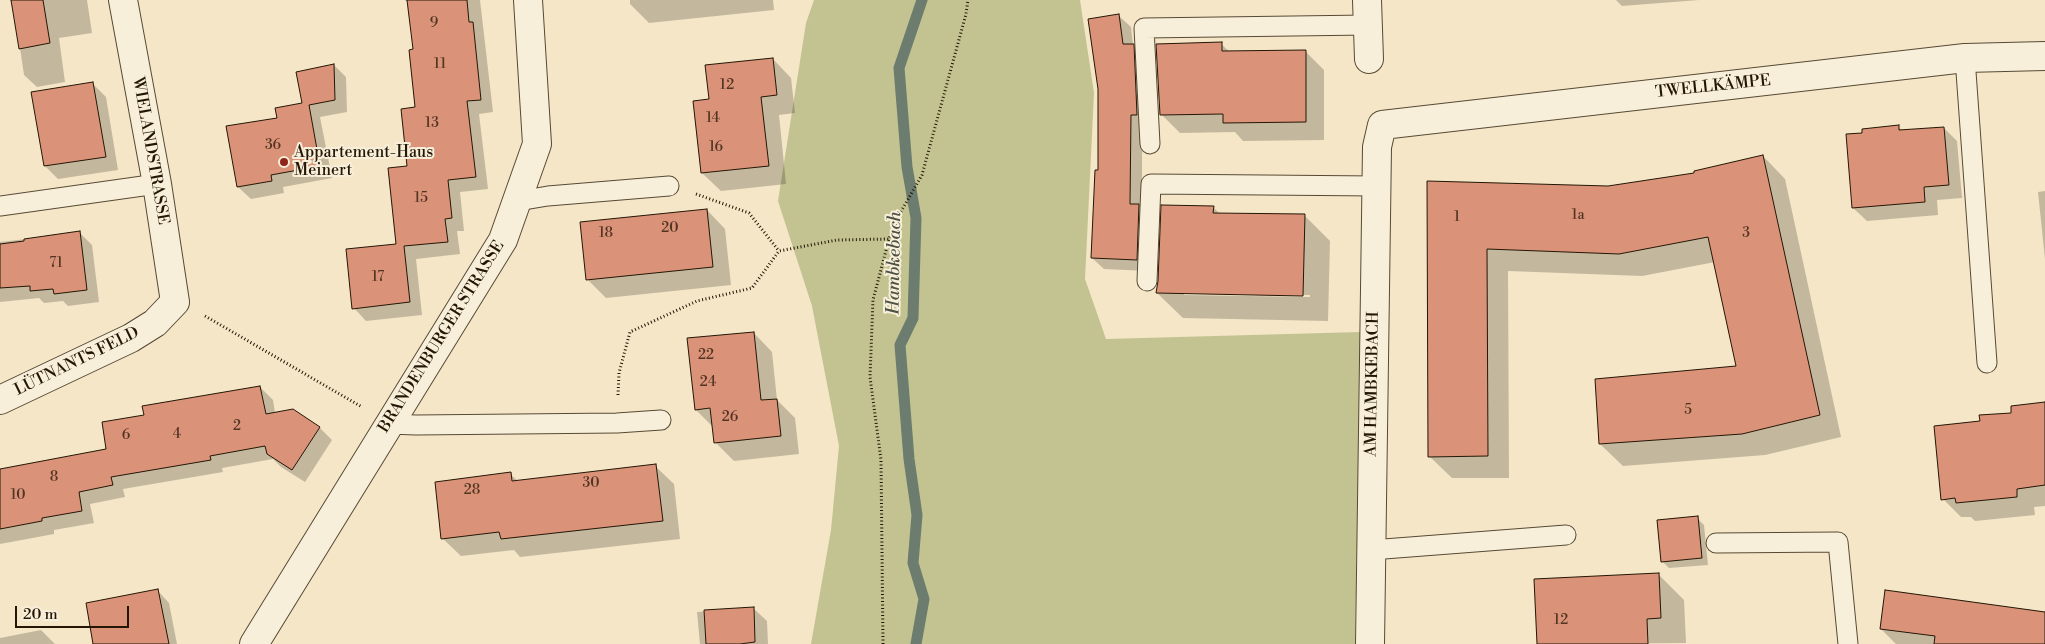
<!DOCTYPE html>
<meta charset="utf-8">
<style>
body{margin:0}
#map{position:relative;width:2045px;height:644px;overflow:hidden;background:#f4e6c6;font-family:"Libre Bodoni",serif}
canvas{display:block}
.scale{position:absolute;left:15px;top:606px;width:114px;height:22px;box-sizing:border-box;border:2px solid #231605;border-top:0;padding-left:6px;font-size:15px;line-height:18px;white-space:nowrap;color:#231605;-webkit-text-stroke:4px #f8efda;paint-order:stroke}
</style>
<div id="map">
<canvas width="2045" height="644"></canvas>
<div class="scale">20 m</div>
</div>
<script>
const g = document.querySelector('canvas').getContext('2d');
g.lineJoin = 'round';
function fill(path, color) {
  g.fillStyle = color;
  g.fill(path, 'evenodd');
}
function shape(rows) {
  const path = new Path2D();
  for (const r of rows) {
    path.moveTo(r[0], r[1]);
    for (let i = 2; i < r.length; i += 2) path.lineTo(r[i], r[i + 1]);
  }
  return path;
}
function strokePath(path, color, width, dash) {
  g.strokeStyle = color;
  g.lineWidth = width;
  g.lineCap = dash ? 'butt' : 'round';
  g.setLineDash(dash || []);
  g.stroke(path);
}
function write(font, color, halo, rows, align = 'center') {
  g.font = font + ' "Libre Bodoni",serif';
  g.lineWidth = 4;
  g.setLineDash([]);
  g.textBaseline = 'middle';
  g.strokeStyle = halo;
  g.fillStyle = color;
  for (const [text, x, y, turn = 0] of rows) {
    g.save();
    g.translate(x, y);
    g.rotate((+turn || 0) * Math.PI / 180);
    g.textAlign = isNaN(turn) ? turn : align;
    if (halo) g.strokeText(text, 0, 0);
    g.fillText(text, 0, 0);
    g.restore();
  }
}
fill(shape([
 [814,0,1080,0,1094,93,1085,279,1106,339,1361,332,1355,644,811,644,831,530,839,446,812,306,778,201,806,23]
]), '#c2c390');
fill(shape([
 [13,0,87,0,92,33,59,38,65,82,37,87,24,75],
 [405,0,480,0,493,112,479,114,488,189,460,192,464,231,457,231,460,254,416,259,422,315,366,321,354,308,398,245,417,108,415,51,409,4],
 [630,0,773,0,774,10,649,23,630,4],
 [1616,0,1699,0,1622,6],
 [1119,16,1131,27,1133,45,1145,57,1142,127,1142,209,1148,271,1104,269,1092,258,1100,171],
 [1221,44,1230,52,1306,52,1324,70,1324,140,1243,141,1235,132,1180,133,1161,114],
 [773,59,791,78,795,113,779,115,786,184,721,191,702,173,711,100],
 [334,65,346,77,347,112,320,117,332,178,283,187,284,193,251,199,238,187,228,127,279,119,303,104],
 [93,84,106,97,118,170,58,179,45,166],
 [1898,127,1903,131,1944,128,1957,141,1962,198,1937,200,1938,215,1867,221,1853,208,1847,136],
 [1763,156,1785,179,1841,437,1765,455,1623,466,1600,444,1738,368,1715,262,1642,276,1508,271,1509,478,1452,478,1429,456,1429,183,1608,187,1696,174],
 [2045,191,2045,259,2038,192],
 [1213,207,1220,214,1304,215,1330,241,1328,321,1183,318,1157,293],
 [1184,293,1310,295,1310,297,1184,295],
 [707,210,725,229,731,285,606,298,588,280],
 [80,233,92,245,99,302,68,306,63,301,44,303,39,298,0,302,0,242],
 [754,333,772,352,777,400,795,418,799,454,734,461,715,442,713,427,696,410],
 [260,387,273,400,275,413,320,428,332,440,305,482,281,467,273,459,222,468,223,472,123,489,125,497,90,504,94,523,54,530,54,534,0,544,0,470,108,450,145,416],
 [2045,403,2045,506,2034,507,2035,515,1975,521,1971,517,1961,517,1943,499,2013,414],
 [655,466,674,484,680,539,520,557,514,550,461,556,442,538,510,474,518,481],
 [1697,518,1704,525,1708,565,1669,568,1662,561],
 [1658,574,1684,600,1686,643,1538,644],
 [158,591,169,603,177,644,95,644],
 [753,608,767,621,768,644,700,644,697,612],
 [2045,613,2045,644,1896,644,1881,629],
 [41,630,55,644,0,644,0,638]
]), '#0003');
strokePath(shape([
 [916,644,924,599,913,563,917,515,909,459,900,345,913,318,916,218,907,167,899,68,922,0]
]), '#6c7c6f', 11);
const building = shape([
 [11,0,43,0,50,43,19,49,11,0],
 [407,0,467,0,469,22,473,22,481,100,467,101,476,177,448,180,452,218,445,219,448,242,404,246,410,302,352,309,346,249,396,244,388,168,407,166,401,109,415,107,409,50,413,49,407,0],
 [1119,14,1123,44,1134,44,1137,115,1131,115,1130,204,1139,204,1137,260,1091,258,1095,170,1098,170,1098,89,1088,19,1119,14],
 [1222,42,1222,51,1306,50,1306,122,1223,123,1223,114,1160,115,1156,44,1222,42],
 [773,58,777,95,761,97,769,166,701,173,693,101,709,99,705,65,773,58],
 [334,64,335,100,309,105,320,166,271,175,272,181,237,187,226,126,277,118,275,108,302,103,296,72,334,64],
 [93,82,106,157,44,166,31,92,93,82],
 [1899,125,1899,130,1944,127,1949,185,1924,187,1925,202,1852,208,1846,134,1862,133,1862,129,1899,125],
 [1763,155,1820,415,1742,434,1599,444,1595,379,1736,366,1708,237,1619,254,1487,249,1488,456,1428,457,1427,181,1608,186,1694,173,1694,171,1763,155],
 [1161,205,1214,206,1213,213,1305,214,1303,296,1156,293,1158,281,1161,205],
 [707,209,713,267,586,280,580,222,707,209],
 [80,231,87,290,54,294,53,289,30,291,30,286,0,288,0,244,24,241,24,239,80,231],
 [754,332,761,400,777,399,781,436,714,443,710,408,695,410,687,338,754,332],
 [260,386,266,414,293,409,320,427,292,470,267,454,265,446,210,456,211,460,111,477,113,485,79,492,82,511,42,518,42,521,0,529,0,469,106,449,102,422,144,415,142,406,260,386],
 [2045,402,2045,485,2017,489,2017,497,1956,503,1955,498,1941,500,1934,426,1980,421,1979,415,2011,413,2011,406,2045,402],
 [656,464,663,521,501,539,499,532,441,539,435,482,511,472,512,481,656,464],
 [1698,516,1702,558,1661,562,1657,520,1698,516],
 [1659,573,1661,618,1647,619,1648,644,1537,644,1534,579,1659,573],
 [158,589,169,644,93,644,86,603,158,589],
 [1885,590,2045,612,2045,644,1934,644,1935,636,1880,629,1885,590],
 [754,607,755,642,740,644,706,644,704,610,754,607]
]);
fill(building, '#da9278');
strokePath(building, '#231605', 1);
const service = shape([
 [1965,58,1987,363],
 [1150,144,1144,28,1368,25],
 [518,201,548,196,669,186],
 [0,206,157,184],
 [1147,281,1151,184,1376,186],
 [389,424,416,425,617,423,661,420],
 [1716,543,1838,542,1848,644],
 [1371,550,1566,535]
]);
const minor = shape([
 [1367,0,1369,59],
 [0,400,131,338,155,323,175,302,157,184,123,0],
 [254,644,503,240,537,144,528,0],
 [1370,644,1377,147,1382,125,1965,58,2045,56]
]);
strokePath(service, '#574a35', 21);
strokePath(minor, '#574a35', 30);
strokePath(shape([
 [696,194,749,213,779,251],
 [205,316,362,407],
 [618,395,619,373,630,332,697,301,752,288,779,251,837,240,889,239],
 [883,644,881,460,870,377,873,300,889,239,899,215,922,175,966,14,968,0]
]), '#231605', 3, [1, 2.5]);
strokePath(service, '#f8efda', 19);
strokePath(minor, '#f8efda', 28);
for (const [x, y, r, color] of [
 [284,162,5,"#8f2418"]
]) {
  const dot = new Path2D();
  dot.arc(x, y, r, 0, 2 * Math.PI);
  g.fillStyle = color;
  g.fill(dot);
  strokePath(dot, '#f8efda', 2);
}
write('14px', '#513522', null, [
 ["9",434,24],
 ["11",440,65],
 ["12",727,86],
 ["14",713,119],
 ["13",432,124],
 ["36",273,146],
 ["16",716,148],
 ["15",421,199],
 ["1a",1578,216],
 ["1",1457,218],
 ["20",670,229],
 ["18",606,234],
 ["3",1746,234],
 ["71",56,264],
 ["17",378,278],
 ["22",706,356],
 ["24",708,383],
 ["5",1688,411],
 ["26",730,418],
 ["2",237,427],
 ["4",177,435],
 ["6",126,436],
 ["8",54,478],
 ["30",591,484],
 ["28",472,491],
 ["10",18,496],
 ["12",1561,621]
]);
write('16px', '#231605', '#f8efda', [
 ["TWELLKÄMPE",1713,87,-6],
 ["WIELANDSTRASSE",150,151,80],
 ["BRANDENBURGER STRASSE",442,337,-58],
 ["LÜTNANTS FELD",77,362,-26],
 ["AM HAMBKEBACH",1373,384,-89]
]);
write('16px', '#231605', '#f8efda', [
 ["Appartement-Haus",294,153],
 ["Meinert",294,171]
], 'left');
write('italic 18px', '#4d5243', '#f8efda', [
 ["Hambkebach",895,263,-89]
]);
</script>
